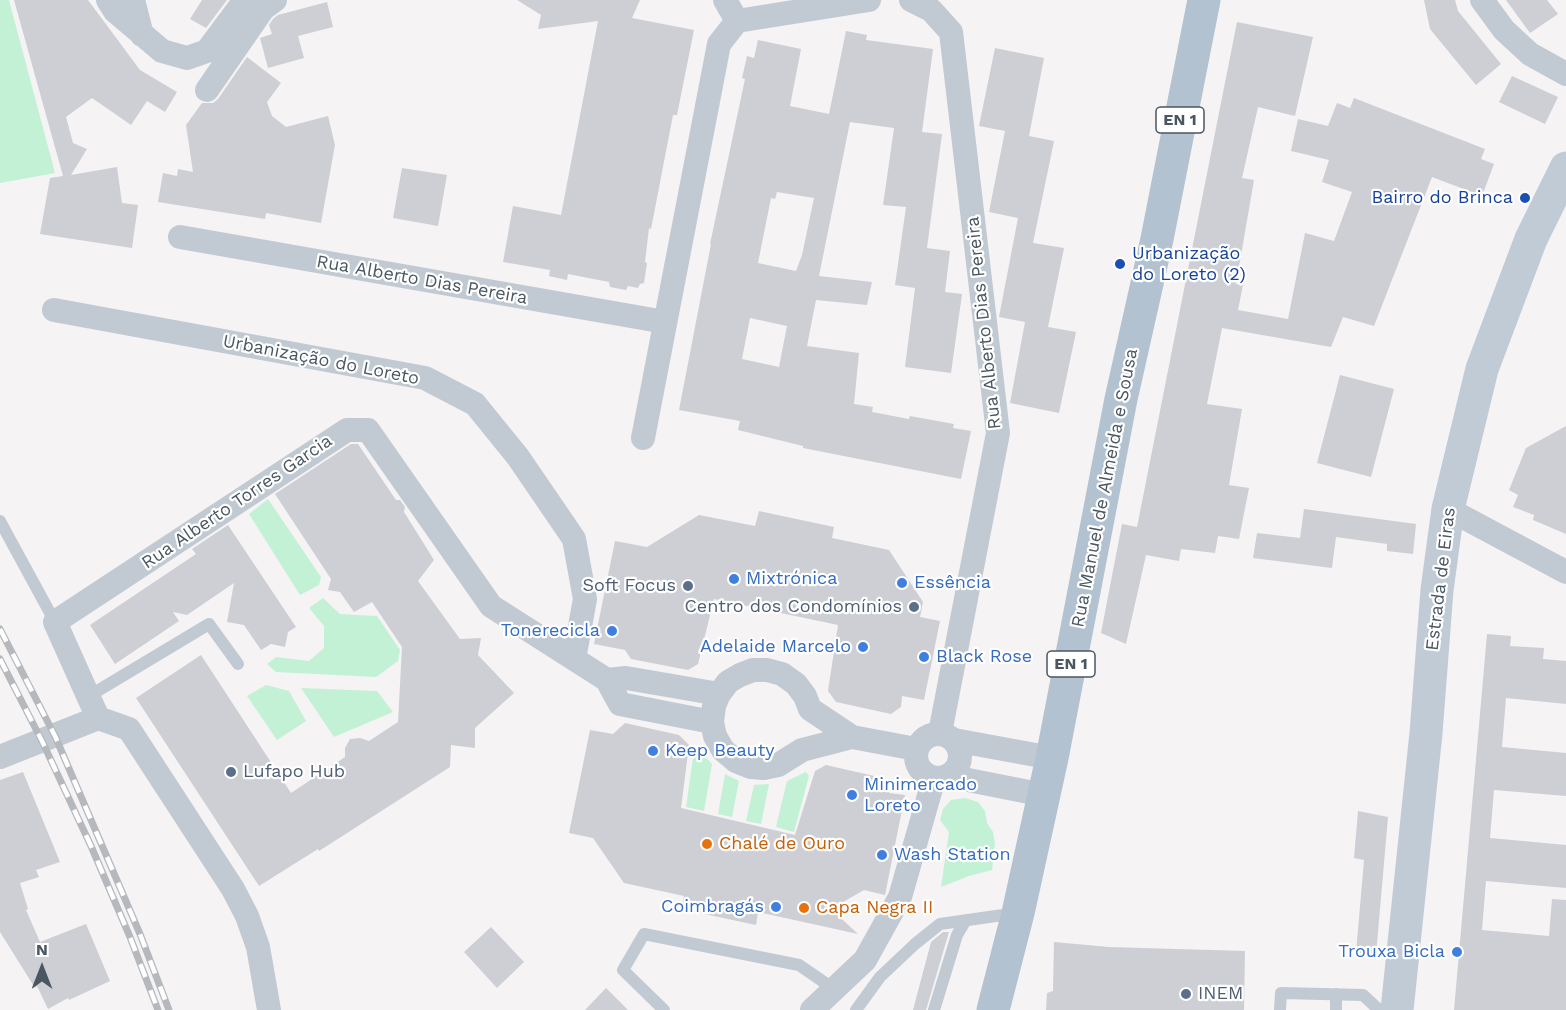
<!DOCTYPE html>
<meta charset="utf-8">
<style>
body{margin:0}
#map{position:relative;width:1566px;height:1010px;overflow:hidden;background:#f5f3f3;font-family:"Work Sans",sans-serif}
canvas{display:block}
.north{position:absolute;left:12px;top:938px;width:60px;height:60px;-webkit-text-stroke:4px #fff;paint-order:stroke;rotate:0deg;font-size:16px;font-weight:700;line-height:24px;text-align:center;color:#4a5661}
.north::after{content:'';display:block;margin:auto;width:21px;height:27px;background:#4a5661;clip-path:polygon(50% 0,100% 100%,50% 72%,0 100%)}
</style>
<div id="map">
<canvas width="1566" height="1010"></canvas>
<div class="north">N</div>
</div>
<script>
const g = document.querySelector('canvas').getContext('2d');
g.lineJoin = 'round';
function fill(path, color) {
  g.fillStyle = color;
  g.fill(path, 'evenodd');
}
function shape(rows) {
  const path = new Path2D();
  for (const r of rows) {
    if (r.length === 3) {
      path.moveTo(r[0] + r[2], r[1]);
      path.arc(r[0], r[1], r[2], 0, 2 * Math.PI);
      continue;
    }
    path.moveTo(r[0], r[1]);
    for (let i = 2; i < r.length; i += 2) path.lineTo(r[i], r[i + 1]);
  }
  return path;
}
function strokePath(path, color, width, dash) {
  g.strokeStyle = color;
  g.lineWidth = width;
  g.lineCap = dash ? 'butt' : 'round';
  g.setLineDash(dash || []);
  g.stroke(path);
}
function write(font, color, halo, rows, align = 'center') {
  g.font = font + ' "Work Sans",sans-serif';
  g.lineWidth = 4.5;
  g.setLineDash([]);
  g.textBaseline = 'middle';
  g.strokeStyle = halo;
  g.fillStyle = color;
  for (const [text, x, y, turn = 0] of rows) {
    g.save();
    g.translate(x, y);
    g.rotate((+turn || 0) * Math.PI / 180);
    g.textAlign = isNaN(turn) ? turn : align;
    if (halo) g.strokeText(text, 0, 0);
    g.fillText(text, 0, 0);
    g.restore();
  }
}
fill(shape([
 [0,0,9,0,55,173,0,183],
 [268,499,321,577,319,585,300,595,249,514],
 [323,598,340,614,377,616,400,650,398,661,376,677,276,672,267,664,276,657,309,661,324,648,324,626,309,608],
 [266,685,289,691,306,721,277,740,247,696],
 [301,688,377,691,393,712,334,737],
 [698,749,712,764,704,811,686,807,694,751],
 [806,772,809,776,794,832,776,827,787,781],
 [725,774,739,781,732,817,718,814],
 [769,784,761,824,746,821,754,785],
 [965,798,978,802,985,811,987,823,993,832,995,844,992,870,969,876,941,887,949,832,940,820,943,809,951,800]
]), '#c3f1d5');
fill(shape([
 [14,0,88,0,140,70,177,92,165,112,147,101,131,125,92,98,66,117,73,143,87,149,71,175,117,167,122,203,138,205,132,248,40,234,50,178,63,176],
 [202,0,227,0,206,28,190,19],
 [517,0,640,0,632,18,694,30,677,115,673,115,651,229,649,228,645,262,647,263,644,283,640,284,638,288,628,286,626,290,610,287,609,282,568,274,567,280,549,276,550,270,503,262,513,206,561,215,598,21,538,29,541,15],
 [1424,0,1455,0,1458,11,1501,64,1476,85,1430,29],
 [1506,0,1547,0,1558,14,1530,33],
 [327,2,333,27,298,36,304,58,268,68,260,38,272,34,269,25,273,19,278,15],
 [1237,22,1313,37,1295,116,1258,107,1242,178,1254,180,1236,284,1243,285,1238,310,1288,319,1305,233,1334,241,1352,192,1322,182,1329,160,1291,151,1298,119,1328,126,1337,103,1350,108,1354,98,1485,149,1481,159,1494,164,1482,196,1432,177,1374,326,1343,317,1331,347,1222,328,1207,404,1242,409,1229,485,1249,488,1239,539,1218,536,1215,553,1181,549,1179,561,1146,555,1126,644,1101,633,1122,524,1137,527],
 [846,31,867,35,866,40,933,49,922,132,942,134,927,248,950,251,945,292,962,294,951,373,905,367,915,288,895,285,906,207,883,205,894,128,850,122,819,276,872,282,867,305,816,300,807,346,859,353,854,404,873,407,872,412,909,419,910,416,954,424,953,428,971,431,961,479,803,448,803,446,738,430,740,421,679,410,711,244,710,244,745,79,742,78,747,56,754,58,758,40,801,49,790,106,829,114],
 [777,192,814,198,802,255,796,271,758,263,771,198,775,199],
 [750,318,787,326,779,367,742,359],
 [995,48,1044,58,1029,136,1054,141,1033,243,1064,248,1048,327,1076,332,1059,413,1010,403,1025,322,999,317,1018,218,989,212,1005,131,979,126],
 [247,57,281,83,267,102,272,116,286,127,328,116,335,145,321,223,266,213,265,219,158,202,163,173,177,176,178,169,193,172,186,125,202,103,213,103,218,99],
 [1512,76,1558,97,1545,124,1499,102],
 [402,168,447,175,438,226,393,218],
 [1340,375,1394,389,1371,477,1317,463],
 [1566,426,1566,534,1533,520,1534,515,1513,507,1518,495,1509,490,1526,448],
 [351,444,358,444,396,500,400,500,405,507,404,512,434,560,418,581,460,639,481,638,478,655,514,693,475,728,475,748,451,745,450,767,319,851,318,849,259,886,136,698,201,655,291,793,345,757,345,748,350,739,360,738,369,741,398,722,402,647,372,602,354,612,340,592,328,590,331,579,275,494],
 [1304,509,1416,524,1413,554,1387,551,1387,544,1336,537,1332,568,1253,558,1257,533,1300,538],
 [759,511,834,527,832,538,889,550,923,602,920,617,940,621,924,700,902,696,901,707,891,714,836,702,828,691,838,625,714,599,698,664,688,670,631,659,625,650,594,644,615,541,647,547,699,515,755,526],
 [228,525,296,627,288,632,285,647,271,644,261,650,244,625,227,622,234,583,187,615,173,612,179,621,115,664,90,625,196,554,192,549],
 [1487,634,1511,636,1510,646,1544,648,1543,659,1566,661,1566,704,1506,698,1502,747,1566,753,1566,796,1494,790,1490,838,1566,845,1566,888,1486,881,1482,930,1549,936,1552,899,1566,900,1566,1010,1454,1010],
 [625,723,679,735,689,745,681,808,795,835,815,771,826,765,883,778,889,793,905,795,885,895,864,890,831,909,858,934,758,912,756,925,681,909,684,896,624,883,593,838,569,833,590,730,613,734],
 [23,772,60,862,36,870,39,877,20,883,28,909,26,910,40,942,86,924,110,981,69,1000,68,998,48,1009,37,986,35,988,0,932,0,780],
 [1358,811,1388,817,1376,955,1356,953,1364,860,1354,858],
 [491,927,524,962,497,988,464,952],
 [943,932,949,932,926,1010,913,1010,931,942],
 [1054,942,1109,947,1245,951,1244,1010,1046,1010,1047,993,1053,991],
 [606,988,628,1010,585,1010]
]), '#cdcfd5');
strokePath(shape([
 [0,521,55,622],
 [89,696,209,624,238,664],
 [664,1010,623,970,644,934,799,965,834,989],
 [856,1010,880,977,915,944,940,924,1017,913],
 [934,1010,957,935,966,920],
 [1280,1010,1281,993,1363,995,1379,1010],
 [1336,1010,1336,994]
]), '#c1cad2', 12);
strokePath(shape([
 [108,0,115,11,162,51,187,58,207,51,245,0],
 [133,0,142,35],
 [725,0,737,21],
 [911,0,931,10,951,32,998,433,940,733],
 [1482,0,1504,30,1530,54,1566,74],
 [207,90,263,9,275,0],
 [180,237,665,322],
 [54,310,425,378,475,404,518,457,574,539,585,599,574,659],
 [643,438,719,44,737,21,869,0],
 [1448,509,1566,572],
 [607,680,626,678,719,694],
 [938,756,22],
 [852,737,802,750,778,765,764,768,751,767,736,761,723,750,715,736,712,722,714,706,719,694,728,682,740,675,753,670,767,670,782,674,796,684,805,696,810,709,852,737,916,749],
 [954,740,1052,758],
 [0,757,98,718],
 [948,776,1044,795],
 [269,1010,258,947,247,916,233,889,129,729,98,718,55,622,347,430,368,430,491,606,607,680,620,704,712,722],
 [812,1010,865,960,900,897,934,778]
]), '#c1cad2', 24);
strokePath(shape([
 [1397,1010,1426,733,1437,590,1448,509,1482,369,1531,239,1566,168]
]), '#c1cbd6', 33);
strokePath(shape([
 [993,1010,1018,913,1052,758,1121,399,1157,239,1204,0]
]), '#b3c2d1', 33);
const rail = shape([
 [0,629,55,736,140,934,169,1010],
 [0,659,42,741,91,846,130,937,158,1010]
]);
strokePath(rail, '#b5b8bd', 7);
strokePath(rail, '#fff', 4.5, [14]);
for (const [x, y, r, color] of [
 [1525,198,6,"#1a4fb4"],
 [1120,264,6,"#1a4fb4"],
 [734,579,6,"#3f7fe0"],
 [902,583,6,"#3f7fe0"],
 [688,586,6,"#5c6f8a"],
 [914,607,6,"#5c6f8a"],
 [612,631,6,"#3f7fe0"],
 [863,647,6,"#3f7fe0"],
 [924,657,6,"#3f7fe0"],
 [653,751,6,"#3f7fe0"],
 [231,772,6,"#5c6f8a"],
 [852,795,6,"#3f7fe0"],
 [707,844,6,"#e8710a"],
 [882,855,6,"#3f7fe0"],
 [776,907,6,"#3f7fe0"],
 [804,908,6,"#e8710a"],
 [1457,952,6,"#3f7fe0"],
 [1186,994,6,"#5c6f8a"]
]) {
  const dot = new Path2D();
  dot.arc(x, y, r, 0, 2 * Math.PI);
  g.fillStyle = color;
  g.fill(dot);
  strokePath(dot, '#fff', 2);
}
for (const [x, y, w] of [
 [1180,120,48],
 [1071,664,48]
]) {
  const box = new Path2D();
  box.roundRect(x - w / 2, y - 13, w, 26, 4.5);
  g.fillStyle = '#fff';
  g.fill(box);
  strokePath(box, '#4a5661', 1.5);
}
write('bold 16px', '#4a5661', null, [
 ["EN 1",1180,120],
 ["EN 1",1071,664]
]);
write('18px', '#164399', '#fff', [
 ["Bairro do Brinca",1513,198],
 ["Urbanização",1132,254,"left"],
 ["do Loreto (2)",1132,275,"left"]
], 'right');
write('18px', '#4a5661', '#fff', [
 ["Rua Alberto Dias Pereira",422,280,10],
 ["Rua Alberto Dias Pereira",984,323,-96],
 ["Urbanização do Loreto",321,360,11],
 ["Rua Manuel de Almeida e Sousa",1105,488,-79],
 ["Rua Alberto Torres Garcia",237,502,-34],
 ["Estrada de Eiras",1441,579,-83]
]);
write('18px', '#366cbe', '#fff', [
 ["Mixtrónica",746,579],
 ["Essência",914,583],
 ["Tonerecicla",600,631,"right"],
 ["Adelaide Marcelo",851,647,"right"],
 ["Black Rose",936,657],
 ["Keep Beauty",665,751],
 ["Minimercado",864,785],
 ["Loreto",864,806],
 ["Wash Station",894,855],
 ["Coimbragás",764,907,"right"],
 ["Trouxa Bicla",1445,952,"right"]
], 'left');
write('18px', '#4e5e75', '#fff', [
 ["Soft Focus",676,586],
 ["Centro dos Condomínios",902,607],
 ["Lufapo Hub",243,772,"left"],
 ["INEM",1198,994,"left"]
], 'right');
write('18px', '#c56008', '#fff', [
 ["Chalé de Ouro",719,844],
 ["Capa Negra II",816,908]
], 'left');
</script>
